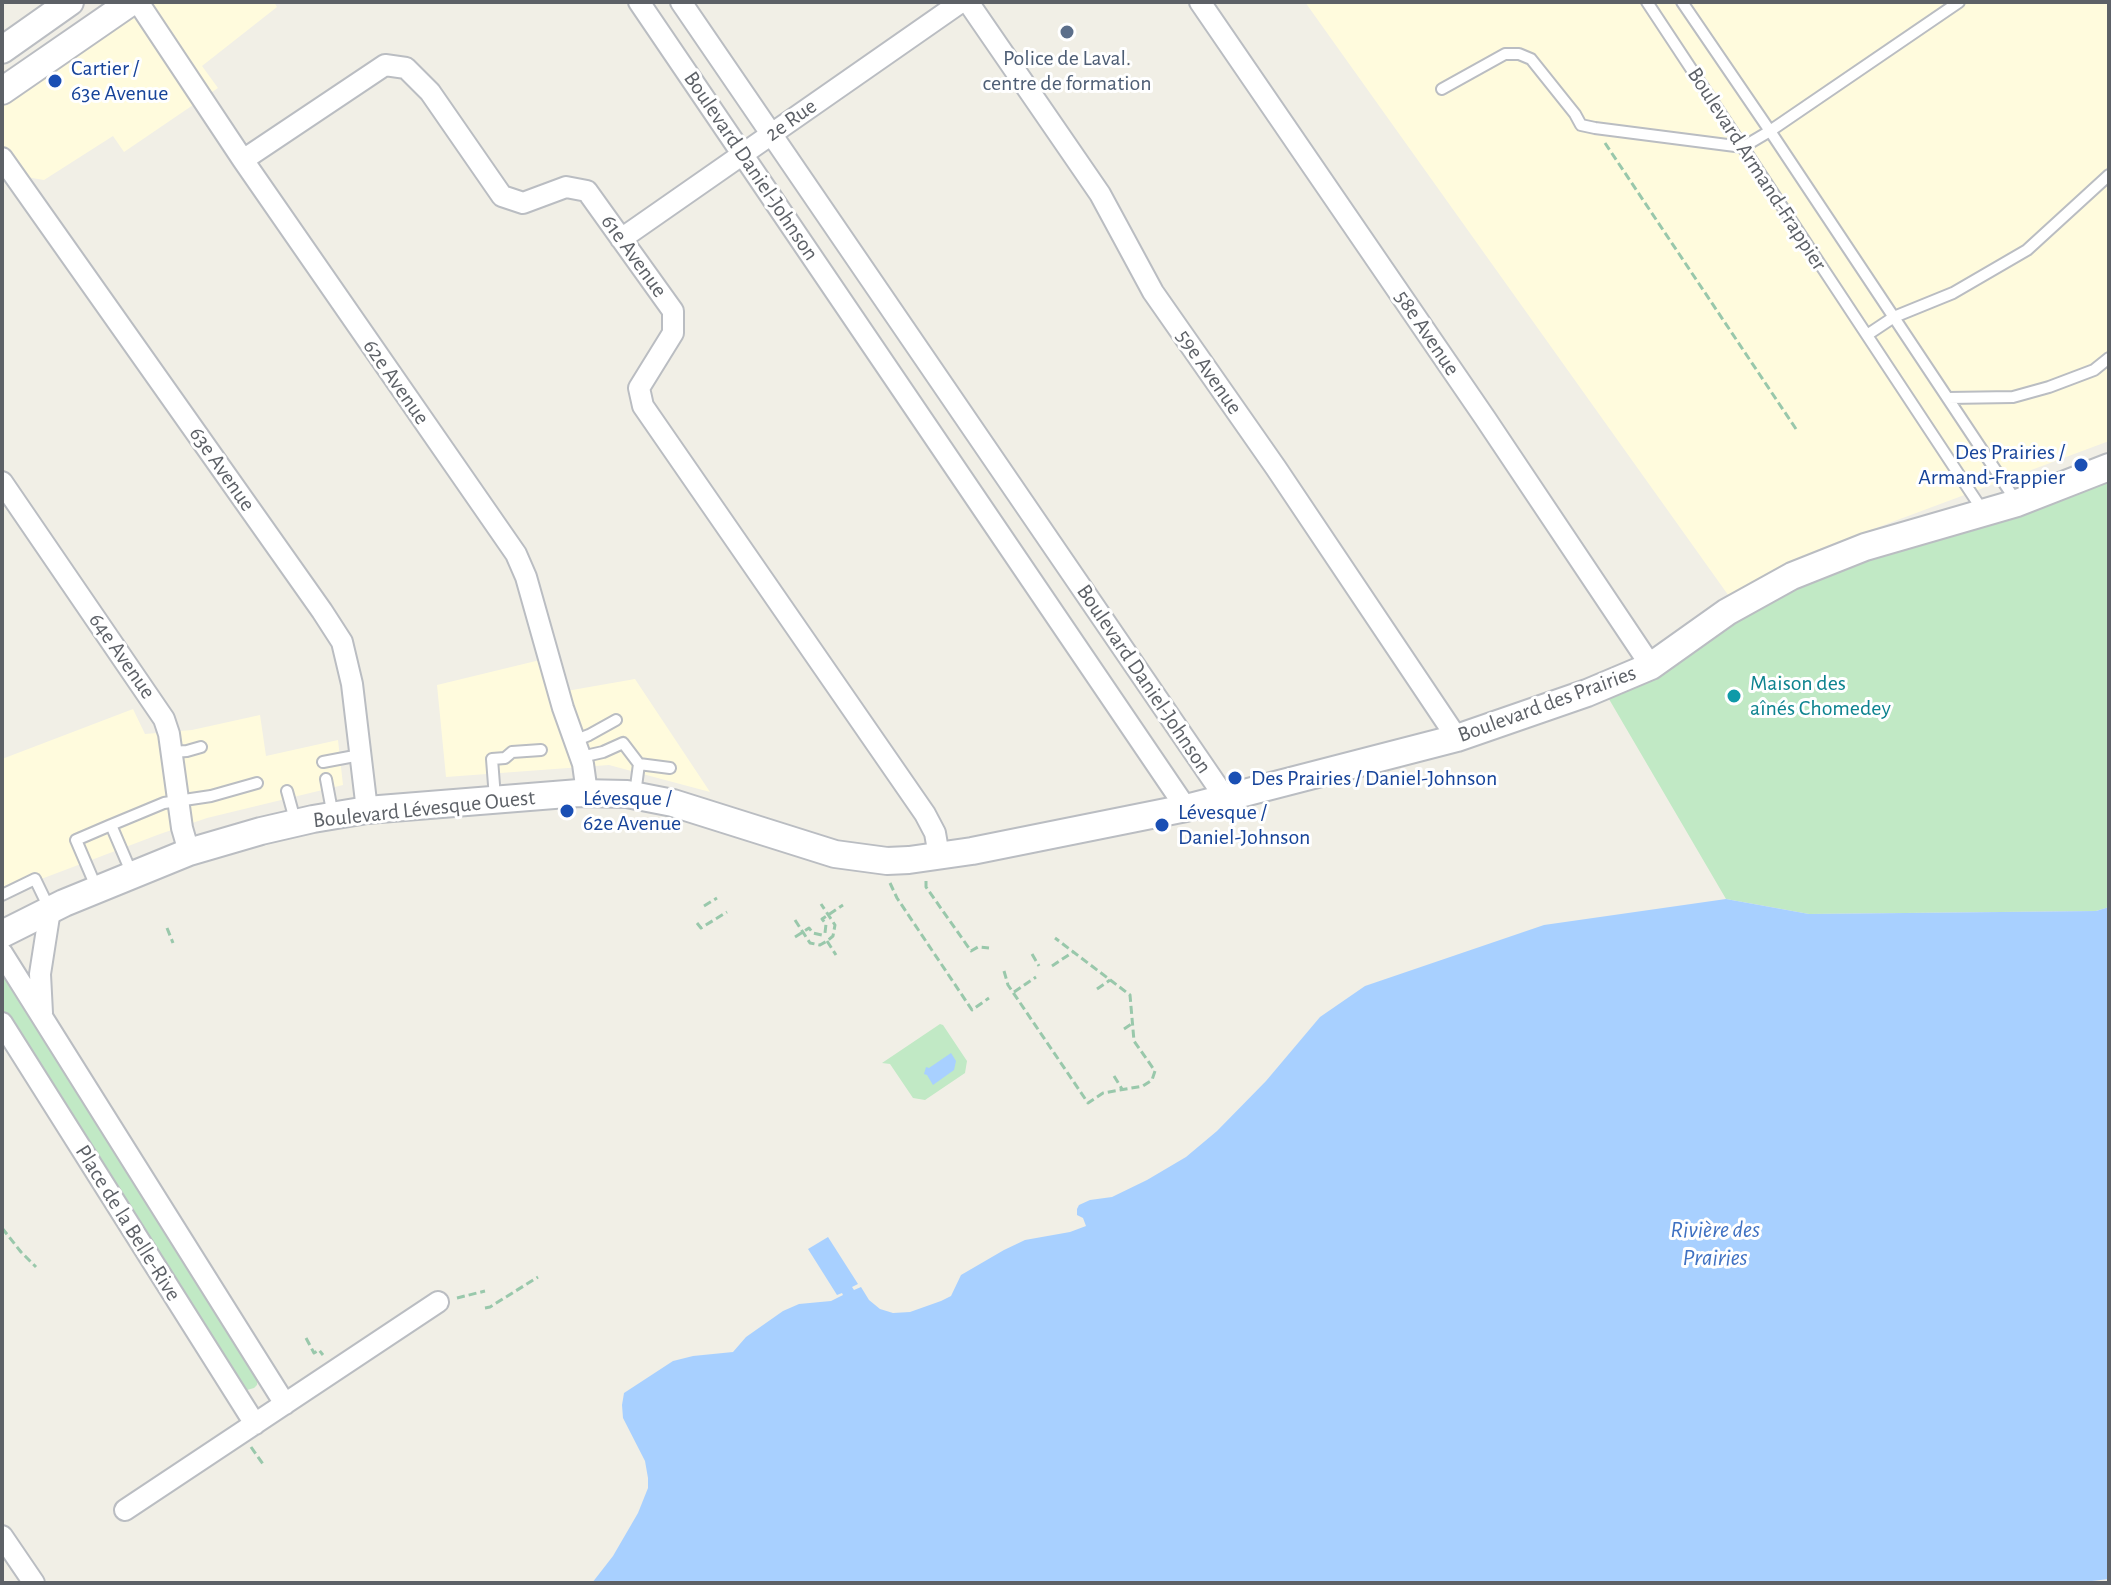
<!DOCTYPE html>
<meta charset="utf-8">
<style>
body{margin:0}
#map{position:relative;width:2111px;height:1585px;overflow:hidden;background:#f1efe6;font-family:"Alegreya Sans",sans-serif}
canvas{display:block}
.frame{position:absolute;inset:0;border:4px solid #5d6167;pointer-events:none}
</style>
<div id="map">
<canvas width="2111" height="1585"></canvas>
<div class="frame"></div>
</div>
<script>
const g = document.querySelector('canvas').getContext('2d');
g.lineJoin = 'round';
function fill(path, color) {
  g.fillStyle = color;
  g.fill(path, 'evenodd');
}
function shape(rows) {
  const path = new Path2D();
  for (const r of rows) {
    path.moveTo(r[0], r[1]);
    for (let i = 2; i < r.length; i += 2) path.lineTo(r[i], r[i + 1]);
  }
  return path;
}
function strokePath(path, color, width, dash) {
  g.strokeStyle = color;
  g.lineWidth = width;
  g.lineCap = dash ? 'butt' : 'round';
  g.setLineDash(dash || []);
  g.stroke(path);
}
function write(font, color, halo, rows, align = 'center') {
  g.font = font + ' "Alegreya Sans",sans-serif';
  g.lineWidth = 6;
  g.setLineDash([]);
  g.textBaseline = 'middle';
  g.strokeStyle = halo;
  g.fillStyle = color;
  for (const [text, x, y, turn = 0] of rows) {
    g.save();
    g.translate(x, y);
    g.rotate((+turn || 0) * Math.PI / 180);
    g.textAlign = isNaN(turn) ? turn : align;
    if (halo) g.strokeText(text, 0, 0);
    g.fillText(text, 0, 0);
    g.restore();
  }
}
fill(shape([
 [150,2,274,2,277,7,202,66,218,88,124,152,113,136,44,180,14,175,2,181,2,92],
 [1305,2,2109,2,2109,441,1817,550,1731,599],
 [540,660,555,693,635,679,710,792,609,765,446,777,437,685],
 [133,709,145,734,192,730,260,715,266,756,338,740,343,785,207,818,160,834,28,884,2,897,2,759]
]), '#fffbdd');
fill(shape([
 [2109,472,2109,907,2096,911,1809,914,1726,899,1606,694,1792,576],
 [2,976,8,978,258,1378,257,1385,254,1388,247,1390,239,1387,2,1011],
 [940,1024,943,1025,967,1061,965,1073,925,1100,913,1098,890,1064,882,1063]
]), '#c1e9c5');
fill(shape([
 [1726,899,1809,914,2096,911,2109,907,2109,1579,2075,1583,592,1583,613,1556,638,1513,648,1488,648,1478,645,1461,623,1418,622,1405,624,1393,673,1361,693,1356,733,1352,746,1337,783,1311,799,1304,831,1301,843,1295,842,1293,837,1295,808,1249,828,1237,858,1284,852,1287,854,1290,861,1287,869,1300,880,1309,893,1313,910,1312,941,1301,951,1296,961,1275,1004,1250,1025,1240,1070,1232,1086,1226,1083,1218,1077,1215,1077,1209,1079,1205,1090,1200,1112,1197,1147,1180,1186,1157,1217,1131,1266,1081,1320,1017,1365,986,1544,925],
 [951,1053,956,1061,954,1070,933,1085,927,1075,924,1074,926,1067,929,1068]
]), '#a8d0ff');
const service = shape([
 [1647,2,1983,511],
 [1682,2,1770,131,2016,501],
 [1442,89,1505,54,1519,54,1531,59,1575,114,1581,125,1595,128,1743,147,1770,131,1959,2],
 [1867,335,1894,317,1953,293,2027,250,2109,175],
 [1948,398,2013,397,2049,387,2094,370,2109,358],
 [574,741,589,735,616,720],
 [172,752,187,751,201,747],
 [581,757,603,752,623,743,639,764,635,794],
 [323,762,360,755],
 [639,764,670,768],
 [326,779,333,816],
 [287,791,295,820],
 [495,798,492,759,505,758,512,752,541,750],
 [132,874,111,825,164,803,211,796,257,783],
 [97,889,76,840,111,825],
 [2,895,35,879,49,908]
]);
const minor = shape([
 [138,2,243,160,516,554,526,577,563,708,583,764,587,793],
 [639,2,1186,808],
 [681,2,1226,799],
 [968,2,1100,194,1153,292,1276,468,1457,738],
 [1200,2,1485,418,1651,666],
 [2,158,322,611,342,642,352,684,367,810],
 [243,160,385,65,406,68,430,92,502,196,523,203,566,187,587,191,673,311,673,333,639,388,643,406,925,814,935,833,939,856],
 [621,239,961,2],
 [2,482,164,719,169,734,182,828,189,852],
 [2,953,285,1404],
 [42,1013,40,974,50,910],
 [2,1023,255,1424],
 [125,1510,438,1302],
 [2,1536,34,1583]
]);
const tertiary = shape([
 [2,50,70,2],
 [2,91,131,2],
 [2,934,64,903,189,852,261,831,313,819,367,810,579,793,627,794,673,803,835,854,887,861,909,860,972,851,1186,808,1457,738,1587,693,1651,666,1727,612,1792,576,1865,547,2017,503,2109,467]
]);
strokePath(service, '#babdc2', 14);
strokePath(minor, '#babdc2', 24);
strokePath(tertiary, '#babdc2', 30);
strokePath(shape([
 [1605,143,1796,429],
 [926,881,926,887,971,951,978,947,989,948],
 [890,883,897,898,972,1010,989,998],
 [704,906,717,898],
 [795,920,810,943,820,945,827,941,833,936,835,925,821,904],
 [697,923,701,928,727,912],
 [167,928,173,943],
 [795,937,809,928,813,933,822,935,825,933,826,924,822,919,843,905],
 [827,941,836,955],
 [1032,954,1039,966],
 [1052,966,1073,952],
 [1004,971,1008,985,1088,1103,1103,1093,1143,1086,1152,1080,1155,1071,1134,1041,1130,995,1055,938],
 [1097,989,1110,980],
 [1014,992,1036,977],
 [1124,1029,1133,1023],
 [1114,1076,1122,1089],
 [2,1228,21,1252,36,1267],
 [457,1298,485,1291],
 [485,1308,490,1307,538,1277],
 [306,1338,314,1353,319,1350,323,1355],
 [251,1447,263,1464]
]), '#99c8ab', 3, [8, 4]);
strokePath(service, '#fff', 10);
strokePath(minor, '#fff', 20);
strokePath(tertiary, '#fff', 26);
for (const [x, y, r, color] of [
 [1067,32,8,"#5c6f8a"],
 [55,81,8,"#1a4fb4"],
 [2081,465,8,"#1a4fb4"],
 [1734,696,8,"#0f9aa8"],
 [1235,778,8,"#1a4fb4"],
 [567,811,8,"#1a4fb4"],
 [1162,825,8,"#1a4fb4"]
]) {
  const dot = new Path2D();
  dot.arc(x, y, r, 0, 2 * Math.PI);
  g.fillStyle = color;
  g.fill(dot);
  strokePath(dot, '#fff', 3);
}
write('22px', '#4e5e75', '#fff', [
 ["Police de Laval.",1067,58],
 ["centre de formation",1067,83]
]);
write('22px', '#164399', '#fff', [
 ["Cartier /",71,68],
 ["63e Avenue",71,93],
 ["Des Prairies /",2065,452,"right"],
 ["Armand-Frappier",2065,477,"right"],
 ["Des Prairies / Daniel-Johnson",1251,778],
 ["Lévesque /",583,798],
 ["62e Avenue",583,823],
 ["Lévesque /",1178,812],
 ["Daniel-Johnson",1178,837]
], 'left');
write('22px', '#5d6167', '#fff', [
 ["2e Rue",791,120,-35],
 ["Boulevard Daniel-Johnson",751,166,56],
 ["Boulevard Armand-Frappier",1757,169,57],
 ["61e Avenue",634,256,54],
 ["58e Avenue",1427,333,56],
 ["59e Avenue",1209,372,55],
 ["62e Avenue",396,382,55],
 ["63e Avenue",222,469,55],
 ["64e Avenue",122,656,55],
 ["Boulevard Daniel-Johnson",1144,679,56],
 ["Boulevard des Prairies",1547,704,-20],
 ["Boulevard Lévesque Ouest",424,809,-6],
 ["Place de la Belle-Rive",128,1223,58]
]);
write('22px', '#0d838f', '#fff', [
 ["Maison des",1750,683],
 ["aînés Chomedey",1750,708]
], 'left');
write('italic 24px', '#3f71c2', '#fff', [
 ["Rivière des",1715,1230],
 ["Prairies",1715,1258]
]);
</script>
